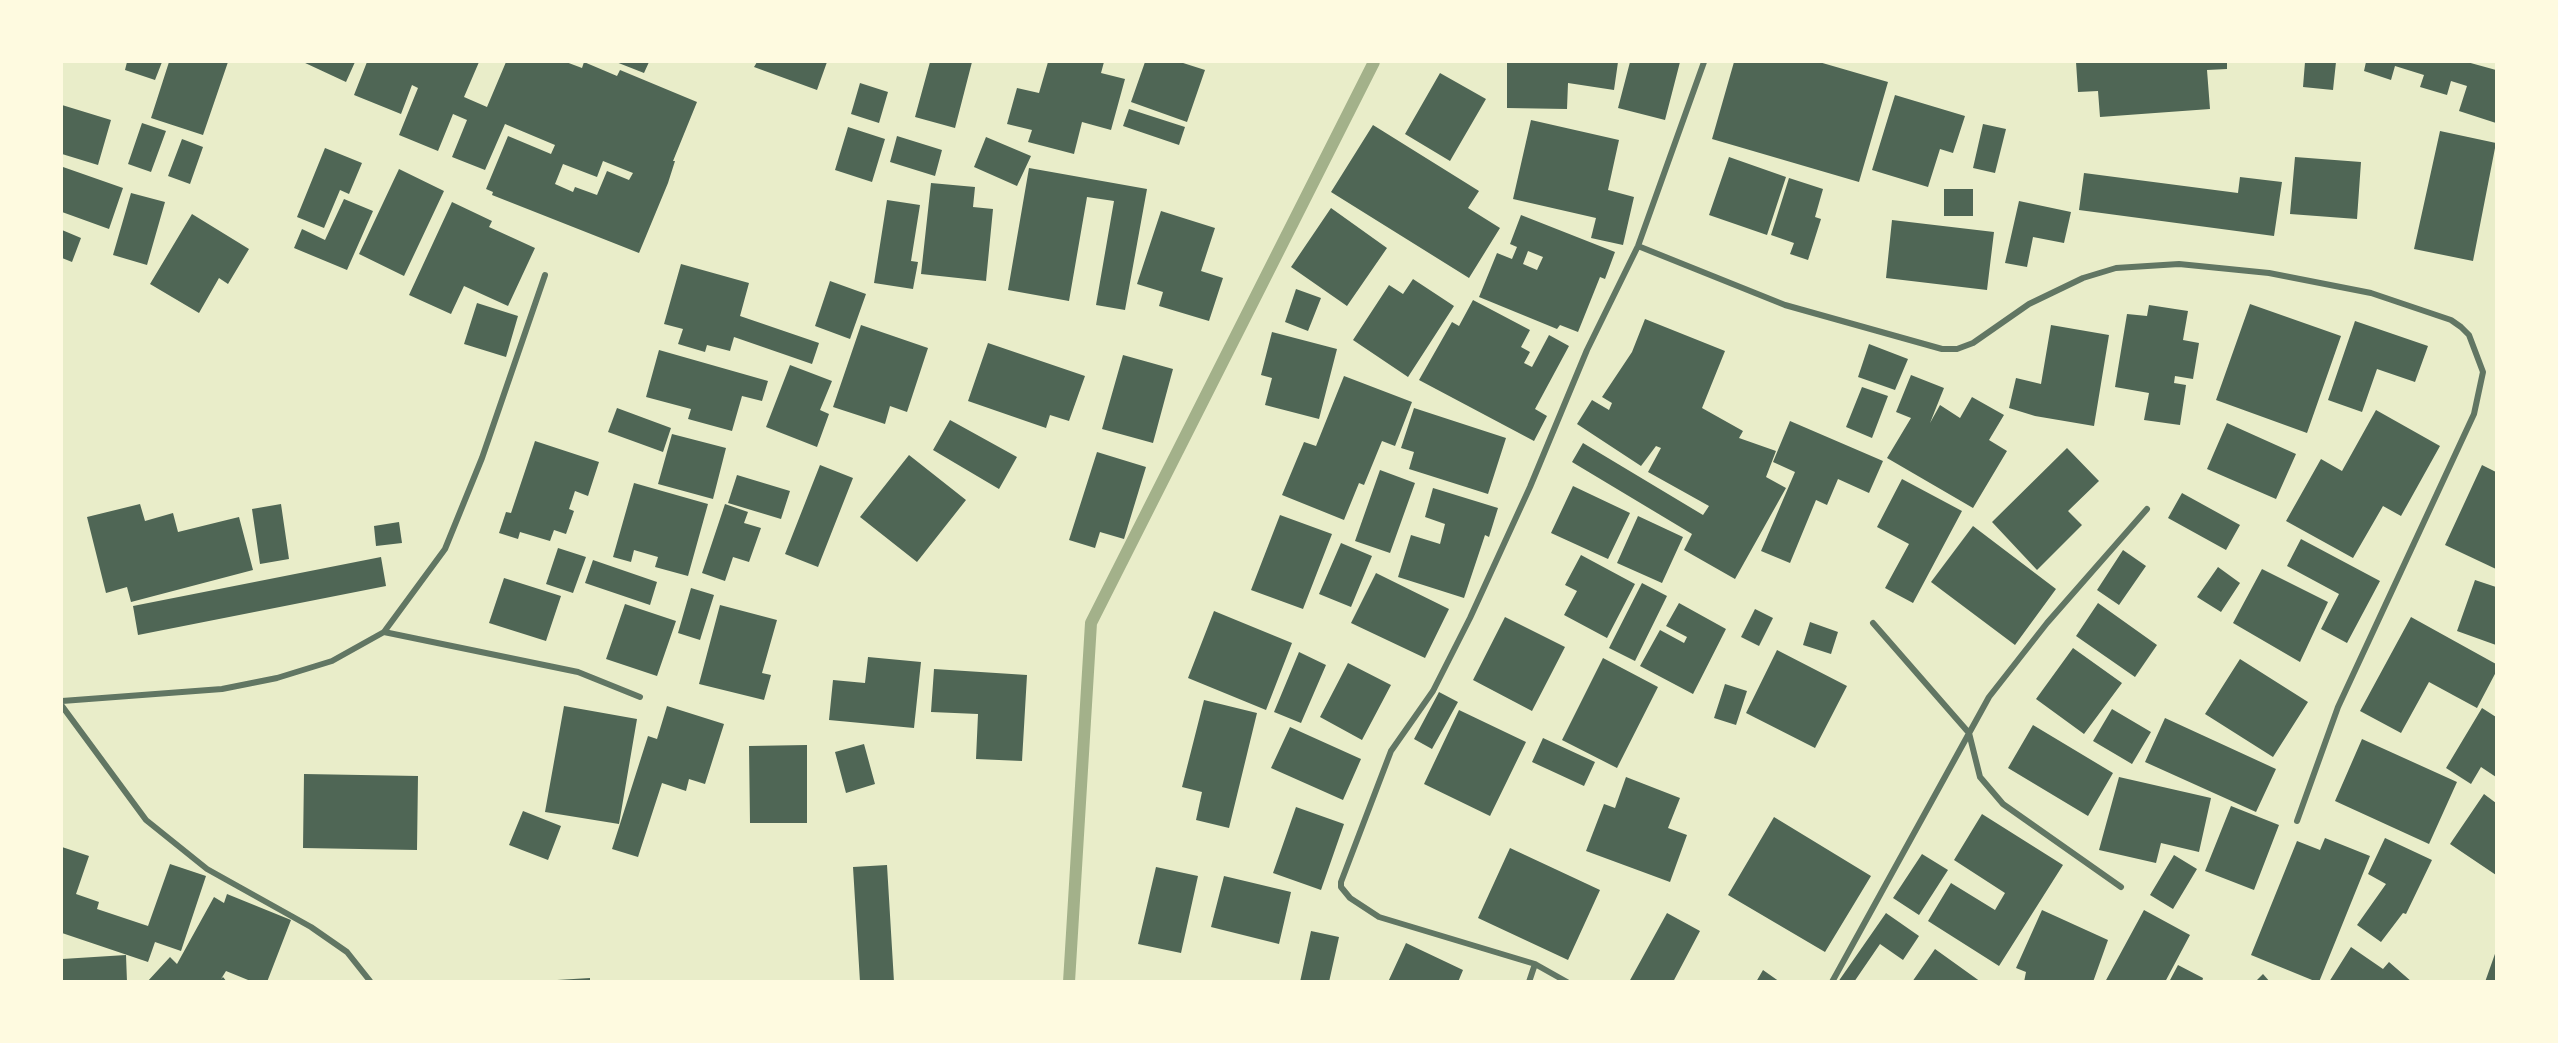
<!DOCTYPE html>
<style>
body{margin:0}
#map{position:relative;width:2558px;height:1043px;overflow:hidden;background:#e9edc9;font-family:Lato,sans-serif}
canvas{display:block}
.frame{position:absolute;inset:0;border:63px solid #fefae0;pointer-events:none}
</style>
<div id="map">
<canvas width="2558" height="1043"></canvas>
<div class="frame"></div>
</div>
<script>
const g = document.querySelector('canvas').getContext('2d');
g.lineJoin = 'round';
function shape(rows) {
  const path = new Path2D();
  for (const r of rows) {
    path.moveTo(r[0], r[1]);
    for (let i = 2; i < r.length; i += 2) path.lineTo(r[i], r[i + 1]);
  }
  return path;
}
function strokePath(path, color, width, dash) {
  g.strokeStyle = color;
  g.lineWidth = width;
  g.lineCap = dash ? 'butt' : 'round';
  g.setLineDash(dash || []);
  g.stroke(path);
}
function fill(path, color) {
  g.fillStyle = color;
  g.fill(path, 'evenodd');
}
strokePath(shape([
 [1069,982,1091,623,1374,62]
]), '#a3b18a', 12);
fill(shape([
 [127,62,162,62,155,80,125,70],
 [169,62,228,62,203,135,151,118],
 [303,62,355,62,346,82],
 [367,62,479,62,464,97,487,107,506,62,566,62,582,68,584,62,617,76,620,70,697,102,673,161,675,161,668,183,639,253,492,195,493,192,486,189,508,136,551,154,555,145,505,124,485,170,452,157,467,120,453,114,438,151,399,135,418,88,412,85,401,114,354,95],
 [603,161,633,173,629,180,607,171,597,195,575,187,573,192,555,184,563,164,597,177],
 [616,62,649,62,644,73],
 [757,62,827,62,817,90,754,67],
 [930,62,972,62,955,128,915,117],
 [1048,62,1104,62,1101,73,1125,79,1111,130,1082,122,1074,154,1028,142,1032,130,1007,124,1017,88,1039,93],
 [1145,62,1180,62,1205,70,1187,122,1131,102],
 [1507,62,1618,62,1614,90,1568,83,1567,109,1507,108],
 [1630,62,1680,62,1665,120,1618,108],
 [1734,62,1819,62,1888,82,1859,182,1712,139],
 [2076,62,2227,62,2227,69,2207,70,2210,109,2100,117,2098,91,2078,92],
 [2305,62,2336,62,2333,90,2303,87],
 [2366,62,2467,62,2496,70,2496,123,2459,111,2467,86,2451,81,2447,95,2420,87,2424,75,2395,66,2391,80,2364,71],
 [1440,73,1486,99,1450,161,1405,134],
 [860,83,888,92,879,123,851,114],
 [1895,95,1965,116,1953,153,1940,149,1928,187,1872,170],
 [62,105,111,120,98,165,62,154],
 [1129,109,1185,127,1179,145,1123,126],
 [1531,120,1619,140,1608,190,1634,197,1623,245,1591,238,1596,218,1513,199],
 [142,123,166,131,151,172,128,164],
 [1983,124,2006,129,1995,173,1973,168],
 [1373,125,1479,191,1468,208,1500,228,1469,278,1331,192],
 [848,127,885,139,872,182,835,170],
 [2440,131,2496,143,2473,261,2414,249],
 [897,136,942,150,935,176,890,162],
 [986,137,1031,156,1017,186,974,167],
 [182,139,203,147,190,184,168,176],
 [325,148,362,163,349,194,340,190,324,228,297,217],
 [1729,157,1786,177,1767,235,1709,215],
 [2295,157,2361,162,2357,219,2290,214],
 [63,167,123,188,109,229,62,212],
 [1029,168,1147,189,1125,310,1096,305,1114,201,1087,197,1069,301,1008,290],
 [399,169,444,191,404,276,359,254],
 [2084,173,2238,193,2240,177,2282,182,2274,236,2079,210],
 [1789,178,1823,189,1815,217,1821,219,1808,260,1790,254,1794,243,1771,235],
 [931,183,975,187,973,207,993,209,986,281,921,274],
 [1944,189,1973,189,1973,216,1944,216],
 [131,193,165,202,147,265,113,255],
 [344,199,373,211,347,270,294,248,302,229,325,240],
 [887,200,920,205,911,261,918,262,913,289,874,283],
 [2019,201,2071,212,2064,243,2033,237,2027,267,2005,263],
 [452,202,492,221,489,227,535,248,508,306,464,286,451,314,409,295],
 [1331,208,1387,248,1347,306,1291,267],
 [1161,211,1215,228,1201,271,1223,278,1209,321,1159,306,1163,292,1137,284],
 [192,214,249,249,228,284,219,278,199,313,150,284],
 [1521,215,1615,252,1605,279,1600,277,1578,332,1560,325,1557,329,1479,297,1497,253,1512,259,1517,247,1510,244],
 [1528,251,1543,257,1537,270,1523,264],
 [1892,220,1994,232,1987,290,1886,278],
 [62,230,81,238,72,262,62,258],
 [681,264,749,283,740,316,819,343,812,364,734,337,730,351,707,345,705,352,678,344,683,329,664,324],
 [1413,279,1454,306,1408,377,1353,340,1389,285,1403,294],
 [830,281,866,294,850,339,815,326],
 [1296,289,1321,298,1308,331,1285,322],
 [1473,300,1530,330,1521,347,1530,352,1524,363,1532,367,1549,335,1569,346,1535,409,1547,416,1534,441,1419,380,1452,322,1459,326],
 [477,303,518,316,506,357,464,344],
 [2250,304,2341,336,2307,433,2216,400],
 [2149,305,2188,311,2183,340,2199,343,2193,379,2175,376,2174,383,2186,385,2180,425,2144,420,2149,393,2115,387,2127,314,2147,316],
 [1645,319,1725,351,1702,408,1743,431,1739,438,1776,451,1766,477,1786,488,1735,579,1684,550,1692,534,1572,462,1583,443,1703,515,1709,506,1648,472,1661,448,1656,446,1641,466,1577,424,1592,400,1609,410,1612,403,1602,397,1632,352],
 [2355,321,2428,346,2415,382,2377,369,2362,412,2328,400],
 [861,325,928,348,907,412,890,406,885,424,833,407],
 [2051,325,2109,335,2094,426,2035,416,2009,408,2016,378,2041,384],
 [1272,332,1337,349,1319,419,1265,405,1272,378,1261,375],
 [988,343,1085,376,1069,421,1050,415,1046,428,968,401],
 [1869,344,1908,359,1895,390,1858,377],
 [659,350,768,381,762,401,742,396,732,431,688,419,691,409,646,397],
 [1123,355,1173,369,1153,443,1102,429],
 [790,365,832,381,820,410,829,414,817,447,766,427],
 [1911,375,1944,388,1930,423,1940,405,1960,418,1972,397,2004,415,1989,440,2007,451,1973,508,1887,458,1911,418,1896,412],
 [1344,376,1412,402,1395,446,1382,441,1364,485,1359,483,1344,520,1282,495,1304,442,1316,446],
 [1862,387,1888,396,1872,438,1846,427],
 [617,408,671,428,663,452,608,432],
 [1414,408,1506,438,1488,494,1409,469,1414,452,1401,448],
 [2376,410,2440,446,2401,516,2383,506,2353,558,2286,521,2321,459,2342,471],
 [950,420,1017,457,999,489,933,450],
 [1790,421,1883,461,1869,493,1838,479,1827,505,1816,500,1790,563,1761,551,1795,472,1773,462],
 [2227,423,2296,454,2276,499,2207,469],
 [672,434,726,448,713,499,658,484],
 [535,441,599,462,588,496,575,491,569,509,574,511,566,534,554,530,550,541,520,532,518,539,499,533,506,512,511,513],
 [2067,448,2099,481,2068,511,2082,525,2037,570,1992,522],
 [1097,452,1146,467,1124,539,1100,532,1095,548,1069,540],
 [909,455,966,500,917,562,860,517],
 [820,465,853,478,818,567,785,554],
 [2482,465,2496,472,2496,569,2445,545],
 [1380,470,1415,483,1390,553,1355,541],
 [737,475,790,491,781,519,728,503],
 [1902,479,1962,511,1913,603,1885,588,1909,544,1877,527],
 [634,483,708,504,688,576,655,567,658,557,634,550,631,562,613,557],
 [1573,486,1630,513,1608,559,1551,533],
 [1433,488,1498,508,1489,537,1485,535,1464,598,1398,577,1411,535,1440,544,1445,524,1425,517],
 [2182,493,2240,525,2226,550,2168,518],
 [140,504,145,521,173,513,178,532,239,517,253,570,131,602,127,587,106,593,87,517],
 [281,504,289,559,260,564,252,509],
 [725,504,748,512,744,523,761,528,749,562,733,557,725,581,702,573],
 [1280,515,1332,534,1303,609,1251,590],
 [1638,516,1683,537,1662,583,1617,563],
 [399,522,402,543,376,546,374,526],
 [1973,526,2056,589,2015,645,1931,582],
 [2301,539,2380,581,2347,643,2321,629,2339,594,2287,566],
 [1341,543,1372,556,1351,607,1319,594],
 [558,548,586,557,573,593,546,584],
 [2123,550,2146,566,2119,605,2097,590],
 [1581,555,1635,584,1607,638,1564,615,1577,591,1565,585],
 [381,557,386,586,138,635,133,606],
 [593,560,657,582,650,605,585,583],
 [2218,567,2240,583,2221,612,2197,597],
 [2262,569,2328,602,2300,662,2233,623],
 [1376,573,1449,609,1425,658,1351,623],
 [504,578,561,596,546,641,489,623],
 [2475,580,2496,587,2496,645,2457,631],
 [1642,583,1667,596,1635,661,1609,648],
 [691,588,714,595,700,640,678,633],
 [1679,603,1726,629,1693,694,1640,666,1660,630,1684,643,1687,637,1666,626],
 [2098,603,2157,645,2135,677,2076,636],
 [625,604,676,621,657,676,606,659],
 [720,605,777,620,762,673,771,675,764,700,699,684],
 [1755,609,1773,618,1759,646,1741,637],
 [1214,611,1292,643,1266,710,1188,678],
 [1505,617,1565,647,1532,711,1473,680],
 [2411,617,2496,664,2496,672,2477,708,2429,682,2401,733,2360,711],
 [1810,622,1838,632,1831,654,1803,645],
 [2073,648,2122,683,2084,734,2036,699],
 [1777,650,1847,686,1815,748,1746,713],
 [1299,652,1326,665,1301,723,1274,712],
 [868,657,921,662,914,728,829,720,833,680,865,683],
 [1603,658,1658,687,1617,768,1562,740],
 [2240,659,2308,702,2273,757,2205,714],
 [1348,663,1391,685,1362,740,1320,717],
 [934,669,1027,675,1022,761,976,759,978,714,931,712],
 [1725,684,1747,691,1736,725,1714,718],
 [1439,692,1458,702,1432,749,1414,739],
 [1204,700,1257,713,1229,828,1196,820,1202,792,1182,787],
 [564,706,637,719,619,824,545,812],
 [667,706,724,724,705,784,689,779,686,791,662,783,638,857,612,849,648,736,657,739],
 [2482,708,2496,717,2496,777,2481,767,2471,784,2446,768],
 [2112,709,2151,732,2132,764,2093,741],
 [1459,710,1526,742,1490,816,1424,784],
 [2165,718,2276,769,2256,812,2145,762],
 [2033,725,2113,773,2088,816,2008,768],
 [1290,727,1361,759,1343,800,1271,768],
 [1543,738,1595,762,1584,786,1532,762],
 [2362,739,2457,782,2429,844,2335,801],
 [864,744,875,784,846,793,835,752],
 [807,745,807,823,750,823,749,746],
 [304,774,418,776,417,850,303,848],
 [1626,777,1680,798,1668,828,1687,835,1670,882,1586,851,1604,804,1615,808],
 [2119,777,2211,798,2199,852,2161,843,2156,863,2099,850],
 [2484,794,2496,803,2496,875,2450,844],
 [2231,806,2279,825,2254,890,2205,871],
 [1296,807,1344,824,1321,890,1273,873],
 [523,811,561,826,548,860,509,845],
 [1982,814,2063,865,1999,966,1928,921,1951,883,1995,910,2005,893,1954,860],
 [1774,817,1871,876,1825,952,1728,895],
 [2325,838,2370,856,2319,982,2317,982,2251,955,2297,841,2320,850],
 [2385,838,2432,860,2406,914,2403,913,2381,942,2357,925,2386,884,2368,874],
 [62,847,89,856,76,894,99,902,97,909,148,926,170,864,206,876,181,951,155,942,148,962,62,933],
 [1510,848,1600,890,1568,960,1478,918],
 [1922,854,1948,870,1919,915,1893,898],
 [2174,855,2197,869,2173,909,2150,895],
 [887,865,894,982,860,982,853,867],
 [1156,867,1198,876,1181,953,1138,944],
 [1224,876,1291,892,1279,944,1211,927],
 [227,894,291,920,267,982,253,982,226,971,221,979,223,977,227,982,147,982,170,957,177,964,214,897,224,903],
 [2042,910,2108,940,2093,982,2024,982,2026,972,2016,968],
 [2144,910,2190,935,2165,982,2105,982],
 [1667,913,1700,931,1673,982,1629,982],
 [1886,913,1919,936,1903,960,1880,944,1854,982,1838,982],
 [1311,931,1339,937,1329,982,1300,982],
 [1406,943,1463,970,1458,982,1388,982],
 [2351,947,2383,969,2389,962,2412,982,2329,982],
 [1935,949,1981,982,1912,982],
 [2496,951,2496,982,2485,982],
 [126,955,127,982,62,982,62,959],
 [2178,965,2203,978,2202,982,2169,982],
 [1763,970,1780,982,1756,982],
 [2263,974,2270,982,2255,982],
 [590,978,590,982,557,982,557,980]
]), '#4f6655');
strokePath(shape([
 [1638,246,1785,305,1942,349,1957,349,1973,343,2029,304,2083,278,2116,268,2179,264,2269,273,2371,293,2451,320,2461,327,2469,335,2483,372,2474,414,2338,707,2297,821],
 [1873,623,1969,733,1980,777,2003,804,2121,887],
 [384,632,578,672,640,697],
 [62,701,222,689,277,678,332,661,384,632,445,549,482,458,545,275],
 [62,706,146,820,207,869,311,927,347,952,370,981],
 [1529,982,1535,964],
 [1567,982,1535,964,1379,917,1350,898,1341,887,1341,882,1391,751,1433,691,1470,618,1530,487,1587,350,1638,246,1704,62],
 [1832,982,1989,697,2047,623,2147,509]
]), '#617663', 6);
</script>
